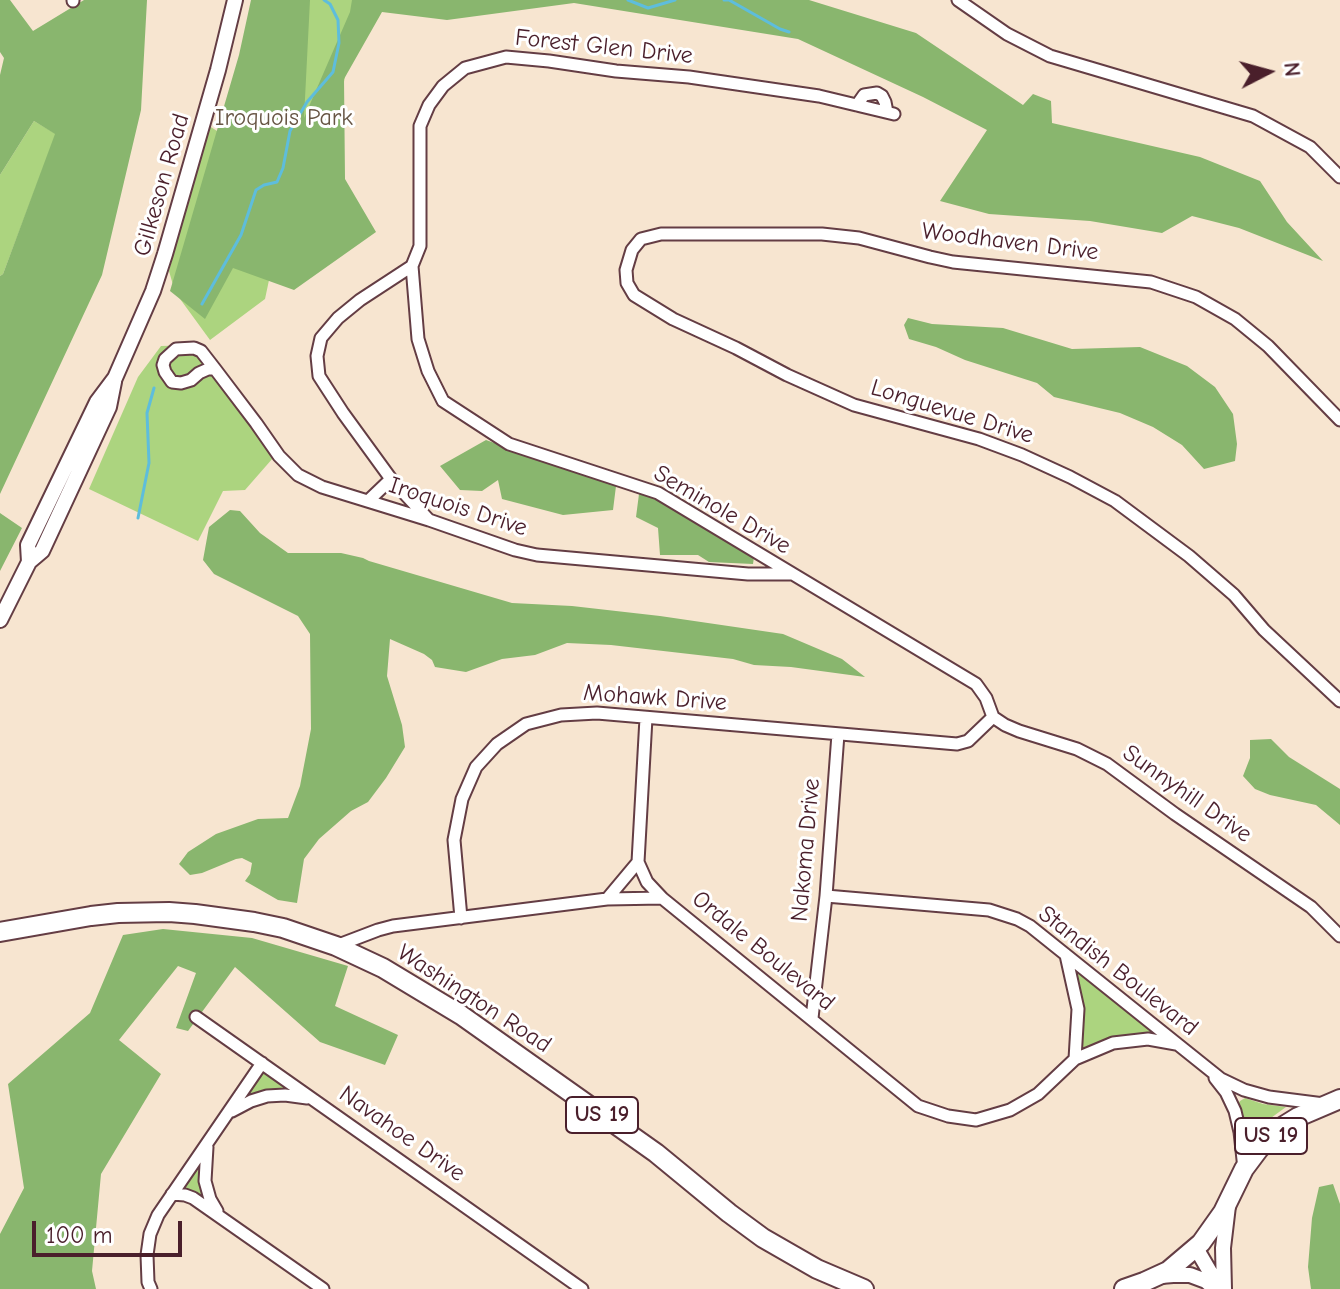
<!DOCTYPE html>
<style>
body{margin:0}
#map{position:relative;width:1340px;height:1289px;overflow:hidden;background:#f7e5d0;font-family:"Comic Neue",sans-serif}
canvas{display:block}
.north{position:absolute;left:1228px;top:32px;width:80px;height:80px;-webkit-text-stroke:6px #fff;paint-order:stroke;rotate:84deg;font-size:22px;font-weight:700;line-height:32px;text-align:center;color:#4a1f2b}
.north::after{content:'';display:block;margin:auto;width:28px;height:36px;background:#4a1f2b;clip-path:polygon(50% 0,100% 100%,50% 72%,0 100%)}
.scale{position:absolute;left:32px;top:1221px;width:150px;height:36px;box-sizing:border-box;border:4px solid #4a1f2b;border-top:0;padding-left:10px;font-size:24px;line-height:28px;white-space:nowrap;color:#4a1f2b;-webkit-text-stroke:6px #fff;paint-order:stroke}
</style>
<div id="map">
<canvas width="1340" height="1289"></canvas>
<div class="north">N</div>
<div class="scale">100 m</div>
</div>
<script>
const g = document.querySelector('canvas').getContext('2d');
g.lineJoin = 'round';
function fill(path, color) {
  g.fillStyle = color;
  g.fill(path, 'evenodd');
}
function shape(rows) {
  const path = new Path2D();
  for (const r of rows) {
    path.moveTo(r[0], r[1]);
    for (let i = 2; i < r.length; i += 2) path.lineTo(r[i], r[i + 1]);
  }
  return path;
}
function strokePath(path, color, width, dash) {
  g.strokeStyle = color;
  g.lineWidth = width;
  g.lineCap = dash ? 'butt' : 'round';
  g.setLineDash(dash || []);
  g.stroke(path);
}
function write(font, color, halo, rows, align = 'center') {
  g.font = font + ' "Comic Neue",sans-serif';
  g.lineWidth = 6;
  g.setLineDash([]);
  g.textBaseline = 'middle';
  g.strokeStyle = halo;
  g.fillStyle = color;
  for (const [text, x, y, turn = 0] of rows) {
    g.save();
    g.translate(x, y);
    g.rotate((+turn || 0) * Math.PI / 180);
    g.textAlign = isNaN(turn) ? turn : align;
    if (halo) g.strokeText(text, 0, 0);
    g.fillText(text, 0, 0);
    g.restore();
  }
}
fill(shape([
 [271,0,360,0,322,194,291,176,265,299,210,340,175,292,169,271,206,124,225,136],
 [34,121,56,134,3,274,0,276,0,175],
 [196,345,273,458,245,490,223,491,198,541,89,489,138,377,161,346],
 [1074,967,1155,1034,1112,1037,1077,1050],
 [263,1073,286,1087,285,1089,267,1091,249,1096,248,1094],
 [1245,1098,1263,1104,1286,1107,1264,1123,1246,1141,1237,1106,1240,1101],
 [197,1167,203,1196,201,1197,191,1191,182,1188]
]), '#acd47f');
fill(shape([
 [0,0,10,0,33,31,84,0,147,0,141,110,102,275,0,494,0,276,3,274,55,134,34,121,0,175,0,75,4,58,0,52],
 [251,0,310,0,304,118,350,12,352,0,809,0,916,33,1023,105,1033,94,1051,101,1052,123,1200,157,1260,181,1287,222,1323,261,1239,228,1192,216,1162,233,1090,221,989,214,940,201,987,130,923,97,798,39,574,3,447,20,382,12,344,79,345,179,376,232,294,290,233,268,205,319,170,291,239,55],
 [908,318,932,324,1003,328,1072,349,1140,347,1187,366,1215,387,1233,414,1237,444,1235,461,1204,469,1182,445,1153,427,1120,413,1054,397,1037,383,965,360,936,347,909,339,904,325],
 [486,440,616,486,613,510,563,515,502,499,498,480,482,491,460,490,440,466],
 [639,494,657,499,754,557,753,564,709,562,698,555,660,555,658,528,636,517],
 [230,510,240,511,260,533,288,553,341,553,363,558,369,561,512,603,572,606,660,616,783,634,842,659,865,677,791,667,754,665,733,659,611,645,567,643,535,655,502,659,466,672,435,667,432,660,424,654,390,639,387,676,402,725,405,747,386,778,368,802,351,811,319,839,304,859,297,903,278,900,245,881,250,874,252,863,242,858,236,859,202,873,190,875,179,864,188,852,216,834,258,819,288,818,300,786,311,729,310,634,298,616,214,574,203,560,209,527],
 [0,513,22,528,0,571],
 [1271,739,1289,757,1340,789,1340,825,1316,805,1270,795,1255,789,1243,776,1250,758,1250,740],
 [163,929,252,938,348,966,335,1006,398,1035,385,1065,320,1042,235,967,188,1031,176,1028,196,973,178,966,119,1040,161,1074,101,1174,92,1271,96,1289,0,1289,0,1234,24,1188,8,1084,90,1013,123,935],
 [1333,1184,1340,1204,1340,1289,1311,1289,1308,1267,1312,1218,1319,1187]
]), '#89b66e');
strokePath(shape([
 [628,0,648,8,675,0],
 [724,0,729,0,780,29,789,32],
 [202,304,241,235,256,190,264,185,277,182,283,168,290,131,307,102,333,72,339,43,338,20,330,4,324,0],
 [138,518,149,463,147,413,154,388]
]), '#5ebddc', 3);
const minor = shape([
 [73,0,73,1],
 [958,0,1007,34,1050,56,1253,116,1310,147,1340,177],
 [857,105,864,95,877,93,882,96,885,102,887,112],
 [894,114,819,96,689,77,616,71,549,61,506,57,465,68,443,86,429,105,420,126,420,246,412,266,418,339,428,371,443,401,509,444,658,493,976,684,986,698,993,717],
 [412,266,360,300,338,318,321,338,317,356,319,376,343,413,391,479,428,519],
 [215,369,208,369,199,373,191,380,181,383,172,382,165,372,163,365,165,359,176,349,194,348,201,351,215,369,256,423,279,456,298,475,322,487,429,520,515,550,537,555,748,574,792,574],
 [1340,420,1268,346,1235,319,1196,297,1151,282,953,262,930,257,859,238,822,234,661,234,641,239,632,250,626,270,627,283,634,295,673,319,736,348,787,375,854,405,979,439,1022,455,1070,477,1115,501,1189,556,1234,595,1264,630,1340,701],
 [368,501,391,479],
 [993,717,1005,725,1019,731,1077,749,1107,764,1175,814,1311,907,1340,936],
 [638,862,647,882,662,898],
 [826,896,989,910,1017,919,1030,926,1221,1079,1244,1090,1269,1097,1324,1104],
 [607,899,638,862,646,718],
 [461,918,454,840,462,799,476,767,497,744,526,724,561,715,597,713,957,744,968,741,993,717],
 [336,946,378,930,393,926,607,899,662,898,918,1106,948,1116,976,1120,1010,1110,1038,1094,1075,1059,1113,1043,1148,1039,1176,1044],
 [1066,955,1078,1009,1075,1059],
 [196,1017,582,1289],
 [812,1018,826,896,838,734],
 [1215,1078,1226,1092,1235,1111,1240,1132,1244,1169],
 [232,1111,251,1101,267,1096,285,1095,307,1098],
 [207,1147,205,1181,210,1199,217,1211],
 [172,1194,185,1195,193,1198,323,1289],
 [151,1289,148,1282,147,1255,150,1234,158,1215,262,1063]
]);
const tertiary = shape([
 [29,562,28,545,97,402,115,378,153,291,165,254,218,70,235,0],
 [0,620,29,562,42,551,109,407,114,382],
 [1196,1248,1220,1289],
 [1161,1276,1173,1275,1190,1275,1206,1281,1215,1289],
 [1224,1289,1223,1248,1228,1206]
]);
const primary = shape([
 [0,932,91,916,118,913,169,912,195,914,254,922,283,928,336,946,383,968,461,1015,656,1153,729,1213,763,1238,817,1269,864,1289],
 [1124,1289,1144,1282,1168,1271,1201,1243,1223,1212,1244,1169,1259,1149,1277,1130,1298,1117,1340,1099]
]);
strokePath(minor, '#643d44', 15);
strokePath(tertiary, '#643d44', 18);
strokePath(primary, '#643d44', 22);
strokePath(minor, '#fff', 11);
strokePath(tertiary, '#fff', 14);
strokePath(primary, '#fff', 18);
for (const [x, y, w] of [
 [602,1115,72],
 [1271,1136,72]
]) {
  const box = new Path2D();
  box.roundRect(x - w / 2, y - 18, w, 36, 6);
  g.fillStyle = '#fff';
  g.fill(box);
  strokePath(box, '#4a1f2b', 2);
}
write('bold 22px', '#4a1f2b', null, [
 ["US 19",602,1115],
 ["US 19",1271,1136]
]);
write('24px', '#4a1f2b', '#fff', [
 ["Forest Glen Drive",604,47,6],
 ["Gilkeson Road",162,185,-74],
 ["Woodhaven Drive",1010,242,7],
 ["Longuevue Drive",952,412,17],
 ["Iroquois Drive",458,507,18],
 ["Seminole Drive",722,510,30],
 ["Mohawk Drive",655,698,4],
 ["Sunnyhill Drive",1187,794,35],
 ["Nakoma Drive",806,850,-85],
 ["Ordale Boulevard",763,951,39],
 ["Standish Boulevard",1118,971,38],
 ["Washington Road",474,999,33],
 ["Navahoe Drive",402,1134,35]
]);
write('24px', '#675544', '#fff', [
 ["Iroquois Park",284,118]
]);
</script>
